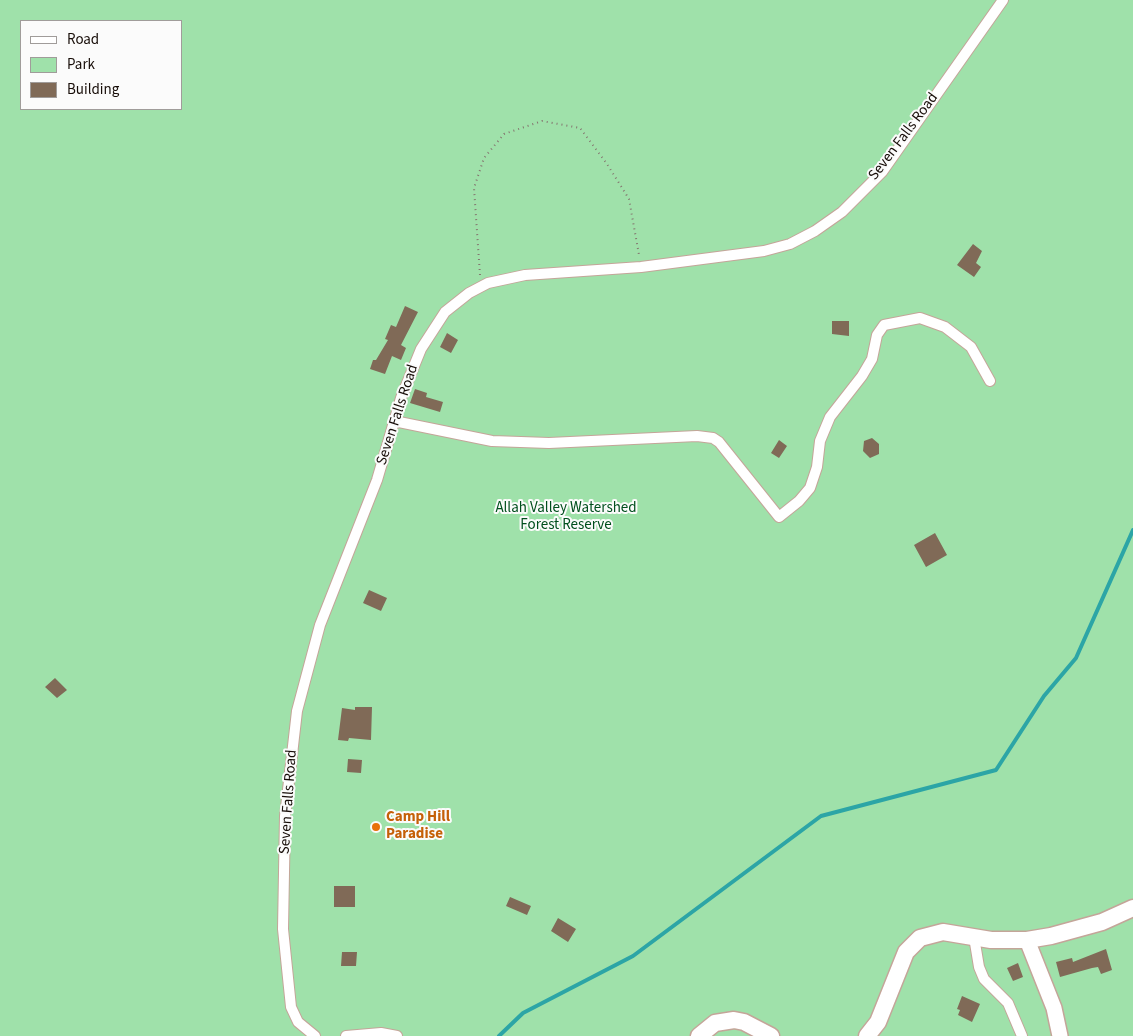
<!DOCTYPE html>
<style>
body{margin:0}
#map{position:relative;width:1133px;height:1036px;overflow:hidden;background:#fde9e1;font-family:"Source Sans 3",sans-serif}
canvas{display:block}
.legend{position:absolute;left:20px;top:20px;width:162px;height:90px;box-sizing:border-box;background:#fbfbfb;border:1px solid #a09c9a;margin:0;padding:6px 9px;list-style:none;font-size:15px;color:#170d08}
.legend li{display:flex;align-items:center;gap:10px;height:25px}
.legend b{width:25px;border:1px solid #a09c9a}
</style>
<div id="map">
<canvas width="1133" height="1036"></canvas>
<ul class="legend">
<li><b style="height:6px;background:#fff"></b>Road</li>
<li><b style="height:14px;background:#9fe1aa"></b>Park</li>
<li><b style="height:14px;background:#806a57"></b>Building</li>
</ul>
</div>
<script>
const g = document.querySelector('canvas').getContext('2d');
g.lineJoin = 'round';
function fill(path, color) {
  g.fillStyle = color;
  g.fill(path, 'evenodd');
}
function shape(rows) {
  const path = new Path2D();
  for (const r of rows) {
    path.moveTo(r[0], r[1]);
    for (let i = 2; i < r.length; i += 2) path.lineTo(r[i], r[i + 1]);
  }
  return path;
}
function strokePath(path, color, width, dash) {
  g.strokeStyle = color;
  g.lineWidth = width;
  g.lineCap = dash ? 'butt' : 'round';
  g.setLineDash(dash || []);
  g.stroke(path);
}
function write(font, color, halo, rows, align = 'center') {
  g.font = font + ' "Source Sans 3",sans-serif';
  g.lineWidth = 4;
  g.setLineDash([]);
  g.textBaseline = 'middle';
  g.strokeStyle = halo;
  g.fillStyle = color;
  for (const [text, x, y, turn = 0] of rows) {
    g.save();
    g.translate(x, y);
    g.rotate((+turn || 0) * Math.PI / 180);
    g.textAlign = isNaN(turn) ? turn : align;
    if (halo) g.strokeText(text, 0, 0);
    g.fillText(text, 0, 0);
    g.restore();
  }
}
fill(shape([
 [0,0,1133,0,1133,1036,0,1036],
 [21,21,181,21,181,109,21,109]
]), '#9fe1aa');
strokePath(shape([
 [499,1036,523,1013,633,956,821,816,996,770,1044,696,1076,658,1133,530]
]), '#2ca5a6', 4);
fill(shape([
 [973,244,982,251,976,263,981,267,974,277,957,265],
 [405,306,418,312,401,345,406,348,401,360,392,356,385,374,370,369,373,360,376,360,388,340,385,339,391,325,396,327],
 [832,321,849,321,849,336,832,334],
 [447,333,458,340,451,353,440,347],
 [415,389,427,393,426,397,443,402,440,412,410,403],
 [872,438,879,444,879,454,870,458,863,451,864,441],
 [779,440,787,446,779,458,771,453],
 [935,533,947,555,926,567,914,545],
 [369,590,387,598,381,611,363,603],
 [55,678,67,690,57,698,45,687],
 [355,707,372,707,371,740,349,738,348,741,338,740,342,708,355,710],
 [348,759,362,760,361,773,347,772],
 [334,886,355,886,355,907,334,907],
 [510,897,531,906,527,915,506,906],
 [558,918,576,929,568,942,551,931],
 [1106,949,1112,970,1101,974,1098,967,1092,968,1060,977,1056,962,1072,958,1073,962],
 [342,952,357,952,356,966,341,966],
 [1018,963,1023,977,1013,981,1007,968],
 [962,996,980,1004,972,1022,958,1015,960,1010,957,1009]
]), '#806a57');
const street = shape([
 [394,421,492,441,549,443,697,436,713,438,719,442,779,517,799,501,810,488,817,467,820,441,830,417,862,376,872,359,877,335,884,325,920,318,945,327,971,347,990,381],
 [974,937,979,967,984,979,1008,1003,1022,1036],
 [315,1036,298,1022,291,1007,283,929,285,816,297,711,320,625,377,480,401,398,421,349,445,312,469,293,488,283,525,275,641,267,764,251,790,244,815,231,842,212,882,172,1003,0],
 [346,1036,381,1033,397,1036]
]);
const secondary = shape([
 [1027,940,1054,1008,1060,1036]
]);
const primary = shape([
 [699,1036,715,1023,734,1020,744,1022,771,1036],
 [867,1036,878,1022,906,952,920,938,943,932,991,940,1027,940,1051,936,1102,922,1133,908]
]);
strokePath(street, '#c4a599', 12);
strokePath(secondary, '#c4a599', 18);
strokePath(primary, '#c4a599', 19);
strokePath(shape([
 [480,275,474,188,484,158,504,134,542,121,580,128,607,164,629,199,639,255]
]), '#84756f', 2, [1, 4]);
strokePath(street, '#fff', 10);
strokePath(secondary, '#fff', 15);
strokePath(primary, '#fff', 16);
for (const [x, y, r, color] of [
 [376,827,5,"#e8710a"]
]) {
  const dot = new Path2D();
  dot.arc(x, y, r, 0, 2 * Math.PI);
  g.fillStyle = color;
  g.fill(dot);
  strokePath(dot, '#fbfbfb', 2);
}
write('15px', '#170d08', '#fbfbfb', [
 ["Seven Falls Road",904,137,-53],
 ["Seven Falls Road",398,415,-72],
 ["Seven Falls Road",289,802,-86]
]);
write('15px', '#004f1d', '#fbfbfb', [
 ["Allah Valley Watershed",566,509],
 ["Forest Reserve",566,526]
]);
write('bold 15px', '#c56008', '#fbfbfb', [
 ["Camp Hill",386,818],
 ["Paradise",386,835]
], 'left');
</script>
